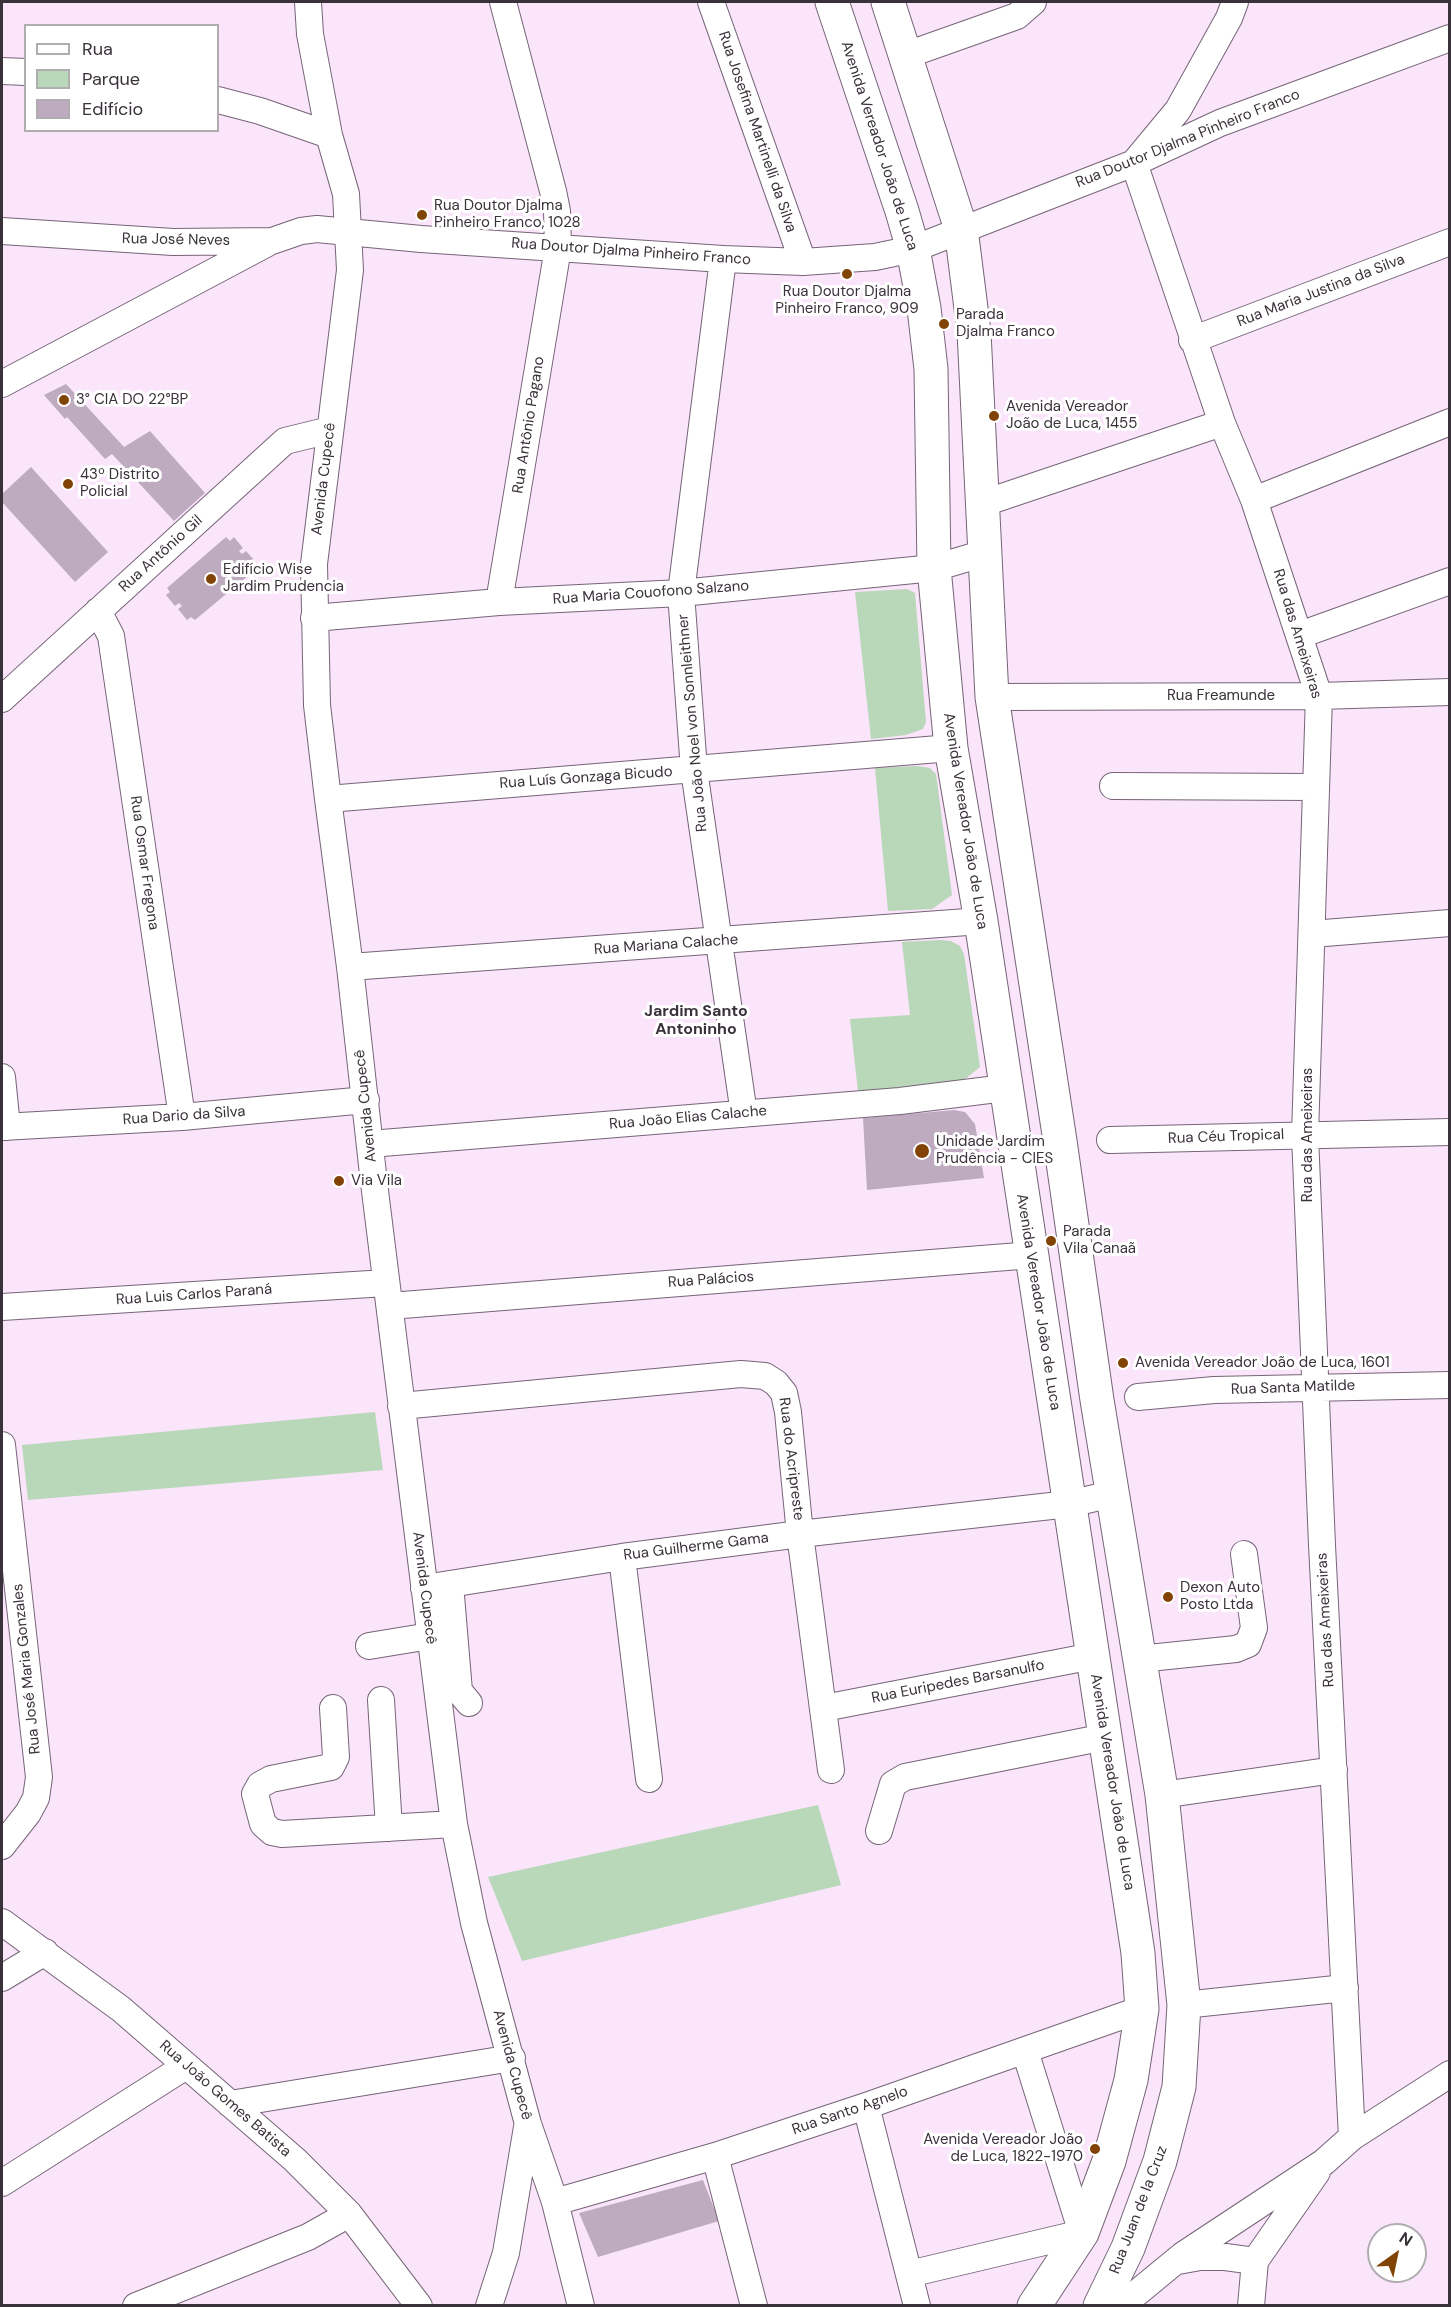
<!DOCTYPE html>
<meta charset="utf-8">
<style>
body{margin:0}
#map{position:relative;width:1451px;height:2307px;overflow:hidden;background:#fae5fb;font-family:"DM Sans",sans-serif}
canvas{display:block}
.frame{position:absolute;inset:0;border:3px solid #3a323a;pointer-events:none}
.legend{position:absolute;left:24px;top:24px;width:195px;height:108px;box-sizing:border-box;background:#fff;border:2px solid #b0adb0;margin:0;padding:8px 10px;list-style:none;font-size:18px;color:#3a323a}
.legend li{display:flex;align-items:center;gap:12px;height:30px}
.legend b{width:30px;border:2px solid #b0adb0}
.north{position:absolute;left:1367px;top:2223px;width:60px;height:60px;box-sizing:border-box;background:#fff;border:2px solid #b0adb0;border-radius:50%;rotate:33deg;font-size:16px;font-weight:700;line-height:24px;text-align:center;color:#3a323a}
.north::after{content:'';display:block;margin:auto;width:21px;height:27px;background:#824306;clip-path:polygon(50% 0,100% 100%,50% 72%,0 100%)}
</style>
<div id="map">
<canvas width="1451" height="2307"></canvas>
<div class="frame"></div>
<ul class="legend">
<li><b style="height:8px;background:#fff"></b>Rua</li>
<li><b style="height:16px;background:#b9d7b9"></b>Parque</li>
<li><b style="height:16px;background:#bfabc0"></b>Edifício</li>
</ul>
<div class="north">N</div>
</div>
<script>
const g = document.querySelector('canvas').getContext('2d');
g.lineJoin = 'round';
function fill(path, color) {
  g.fillStyle = color;
  g.fill(path, 'evenodd');
}
function shape(rows) {
  const path = new Path2D();
  for (const r of rows) {
    path.moveTo(r[0], r[1]);
    for (let i = 2; i < r.length; i += 2) path.lineTo(r[i], r[i + 1]);
  }
  return path;
}
function strokePath(path, color, width, dash) {
  g.strokeStyle = color;
  g.lineWidth = width;
  g.lineCap = dash ? 'butt' : 'round';
  g.setLineDash(dash || []);
  g.stroke(path);
}
function write(font, color, halo, rows, align = 'center') {
  g.font = font + ' "DM Sans",sans-serif';
  g.lineWidth = 6;
  g.setLineDash([]);
  g.textBaseline = 'middle';
  g.strokeStyle = halo;
  g.fillStyle = color;
  for (const [text, x, y, turn = 0] of rows) {
    g.save();
    g.translate(x, y);
    g.rotate((+turn || 0) * Math.PI / 180);
    g.textAlign = isNaN(turn) ? turn : align;
    if (halo) g.strokeText(text, 0, 0);
    g.fillText(text, 0, 0);
    g.restore();
  }
}
fill(shape([
 [907,589,915,593,926,722,923,729,906,735,871,739,855,592],
 [917,766,930,768,936,774,952,895,932,909,888,911,875,768],
 [941,940,951,941,960,946,964,954,980,1067,964,1080,858,1092,850,1019,910,1015,902,942],
 [375,1412,383,1470,28,1500,22,1445],
 [818,1805,841,1885,522,1961,488,1877]
]), '#b9d7b9');
fill(shape([
 [66,384,124,447,150,431,205,493,174,521,112,454,105,459,67,417,65,419,44,395],
 [31,467,108,552,75,582,2,502,2,494],
 [226,537,230,541,234,537,243,548,239,551,242,554,246,551,256,562,251,565,255,570,195,620,191,617,187,620,178,609,182,606,179,603,175,606,166,595,170,592,167,588],
 [954,1110,965,1112,975,1124,984,1178,867,1190,863,1118],
 [703,2180,719,2221,598,2257,579,2213]
]), '#bfabc0');
const minor = shape([
 [308,2,310,34,329,135,346,194,350,270,314,564,317,705,328,799,350,967,374,1183,454,1824,474,1923,528,2124,555,2202,581,2306],
 [711,2,803,262],
 [1235,2,1229,18,1178,110,1134,163,1222,423,1254,500,1319,696,1305,1135,1322,1545,1352,2137],
 [904,56,1017,16,1033,2],
 [2,71,26,72],
 [218,100,260,111,329,135],
 [2,231,173,242,272,241,301,231,317,229,421,239,723,259,803,262,875,257,913,249,1134,163,1220,123,1450,38],
 [723,259,681,593,694,770,744,1114],
 [1192,340,1450,242],
 [2,384,266,244],
 [1254,500,1450,422],
 [981,504,1222,423],
 [499,602,558,248,557,211,553,191,503,2],
 [98,611,111,636,182,1117],
 [314,618,499,602,681,593,934,568,985,553],
 [1300,635,1450,581],
 [992,697,1319,696,1450,692],
 [2,699,285,441,330,430],
 [1113,786,1314,787],
 [328,799,951,748],
 [1312,934,1450,923],
 [350,967,981,921],
 [2,1077,7,1127],
 [2,1127,182,1117,366,1100],
 [1110,1140,1450,1132],
 [370,1144,900,1101,1005,1088],
 [390,1306,1032,1255],
 [2,1307,386,1283],
 [1138,1397,1214,1390,1450,1385],
 [401,1406,741,1374,765,1376,776,1383,784,1393,788,1412,800,1534,831,1770],
 [2,1445,39,1777,36,1798,28,1813,2,1846],
 [622,1557,649,1779],
 [450,1584,459,1691,469,1703],
 [424,1588,622,1557,800,1534,1069,1504,1112,1494],
 [369,1646,430,1636],
 [1139,1659,1236,1649,1248,1644,1254,1628,1244,1554],
 [381,1700,389,1828],
 [333,1708,336,1757,331,1767,271,1779,260,1785,255,1794,263,1824,272,1832,282,1834,454,1824],
 [824,1708,1093,1656],
 [1162,1795,1334,1770],
 [879,1831,893,1784,905,1777,1105,1737],
 [2,1922,121,2009,295,2160,349,2214,419,2306],
 [2,1978,45,1952],
 [1184,2005,1345,1988],
 [230,2104,512,2058],
 [866,2106,917,2306],
 [715,2156,754,2306],
 [2,2183,186,2066],
 [555,2202,715,2156,866,2106,1142,2009],
 [1178,2261,1200,2257,1225,2257,1255,2261],
 [909,2274,1082,2233,1025,2051],
 [136,2306,308,2237,349,2214],
 [489,2306,506,2253,527,2127],
 [1121,2306,1183,2255,1324,2162,1352,2137,1450,2074],
 [1251,2306,1255,2261,1317,2172]
]);
const major = shape([
 [832,2,902,211,913,249,924,308,931,369,934,568,951,748,981,921,1138,1953,1142,2009,1131,2080,1109,2161,1082,2233,1034,2306],
 [888,2,961,229,974,332,992,697,1060,1141,1097,1400,1162,1795,1184,2005,1179,2087,1160,2161,1128,2248,1100,2306]
]);
strokePath(minor, '#766477', 28);
strokePath(major, '#766477', 35);
strokePath(minor, '#fff', 26);
strokePath(major, '#fff', 33);
for (const [x, y, r, color] of [
 [422,215,6,"#824306"],
 [847,274,6,"#824306"],
 [944,324,6,"#824306"],
 [64,400,6,"#824306"],
 [994,416,6,"#824306"],
 [68,484,6,"#824306"],
 [211,579,6,"#824306"],
 [922,1151,8,"#824306"],
 [339,1181,6,"#824306"],
 [1051,1241,6,"#824306"],
 [1123,1363,6,"#824306"],
 [1168,1597,6,"#824306"],
 [1095,2149,6,"#824306"]
]) {
  const dot = new Path2D();
  dot.arc(x, y, r, 0, 2 * Math.PI);
  g.fillStyle = color;
  g.fill(dot);
  strokePath(dot, '#fff', 2);
}
write('15px', '#3a323a', '#fff', [
 ["Rua Josefina Martinelli da Silva",757,132,71],
 ["Rua Doutor Djalma Pinheiro Franco",1188,139,-22],
 ["Avenida Vereador João de Luca",879,146,72],
 ["Rua José Neves",176,240,1],
 ["Rua Doutor Djalma Pinheiro Franco",631,252,4],
 ["Rua Maria Justina da Silva",1321,291,-21],
 ["Rua Antônio Pagano",529,425,-81],
 ["Avenida Cupecê",324,479,-83],
 ["Rua Antônio Gil",161,554,-42],
 ["Rua Maria Couofono Salzano",651,593,-4],
 ["Rua das Ameixeiras",1297,634,73],
 ["Rua Freamunde",1221,696],
 ["Rua João Noel von Sonnleithner",693,723,-95],
 ["Rua Luís Gonzaga Bicudo",586,778,-4],
 ["Avenida Vereador João de Luca",965,821,81],
 ["Rua Osmar Fregona",144,863,82],
 ["Rua Mariana Calache",666,945,-4],
 ["Avenida Cupecê",366,1106,-96],
 ["Rua Dario da Silva",184,1116,-4],
 ["Rua João Elias Calache",688,1118,-5],
 ["Rua das Ameixeiras",1308,1135,-90],
 ["Rua Céu Tropical",1226,1137,-2],
 ["Rua Palácios",711,1280,-4],
 ["Rua Luis Carlos Paraná",194,1295,-4],
 ["Avenida Vereador João de Luca",1038,1302,81],
 ["Rua Santa Matilde",1293,1388,-2],
 ["Rua do Acripreste",791,1459,83],
 ["Rua Guilherme Gama",696,1547,-7],
 ["Avenida Cupecê",424,1588,83],
 ["Rua das Ameixeiras",1326,1620,-93],
 ["Rua José Maria Gonzales",27,1669,-96],
 ["Rua Euripedes Barsanulfo",958,1682,-11],
 ["Avenida Vereador João de Luca",1112,1782,81],
 ["Avenida Cupecê",512,2065,75],
 ["Rua João Gomes Batista",225,2099,41],
 ["Rua Santo Agnelo",850,2111,-19],
 ["Rua Juan de la Cruz",1139,2210,-69]
]);
write('15px', '#3a323a', '#fff', [
 ["Rua Doutor Djalma",434,206],
 ["Pinheiro Franco, 1028",434,223],
 ["Rua Doutor Djalma",847,292,"center"],
 ["Pinheiro Franco, 909",847,309,"center"],
 ["Parada",956,315],
 ["Djalma Franco",956,332],
 ["3° CIA DO 22°BP",76,400],
 ["Avenida Vereador",1006,407],
 ["João de Luca, 1455",1006,424],
 ["43º Distrito",80,475],
 ["Policial",80,492],
 ["Edifício Wise",223,570],
 ["Jardim Prudencia",223,587],
 ["Unidade Jardim",936,1142],
 ["Prudência - CIES",936,1159],
 ["Via Vila",351,1181],
 ["Parada",1063,1232],
 ["Vila Canaã",1063,1249],
 ["Avenida Vereador João de Luca, 1601",1135,1363],
 ["Dexon Auto",1180,1588],
 ["Posto Ltda",1180,1605],
 ["Avenida Vereador João",1083,2140,"right"],
 ["de Luca, 1822-1970",1083,2157,"right"]
], 'left');
write('bold 16px', '#3a323a', '#fff', [
 ["Jardim Santo",696,1012],
 ["Antoninho",696,1030]
]);
</script>
